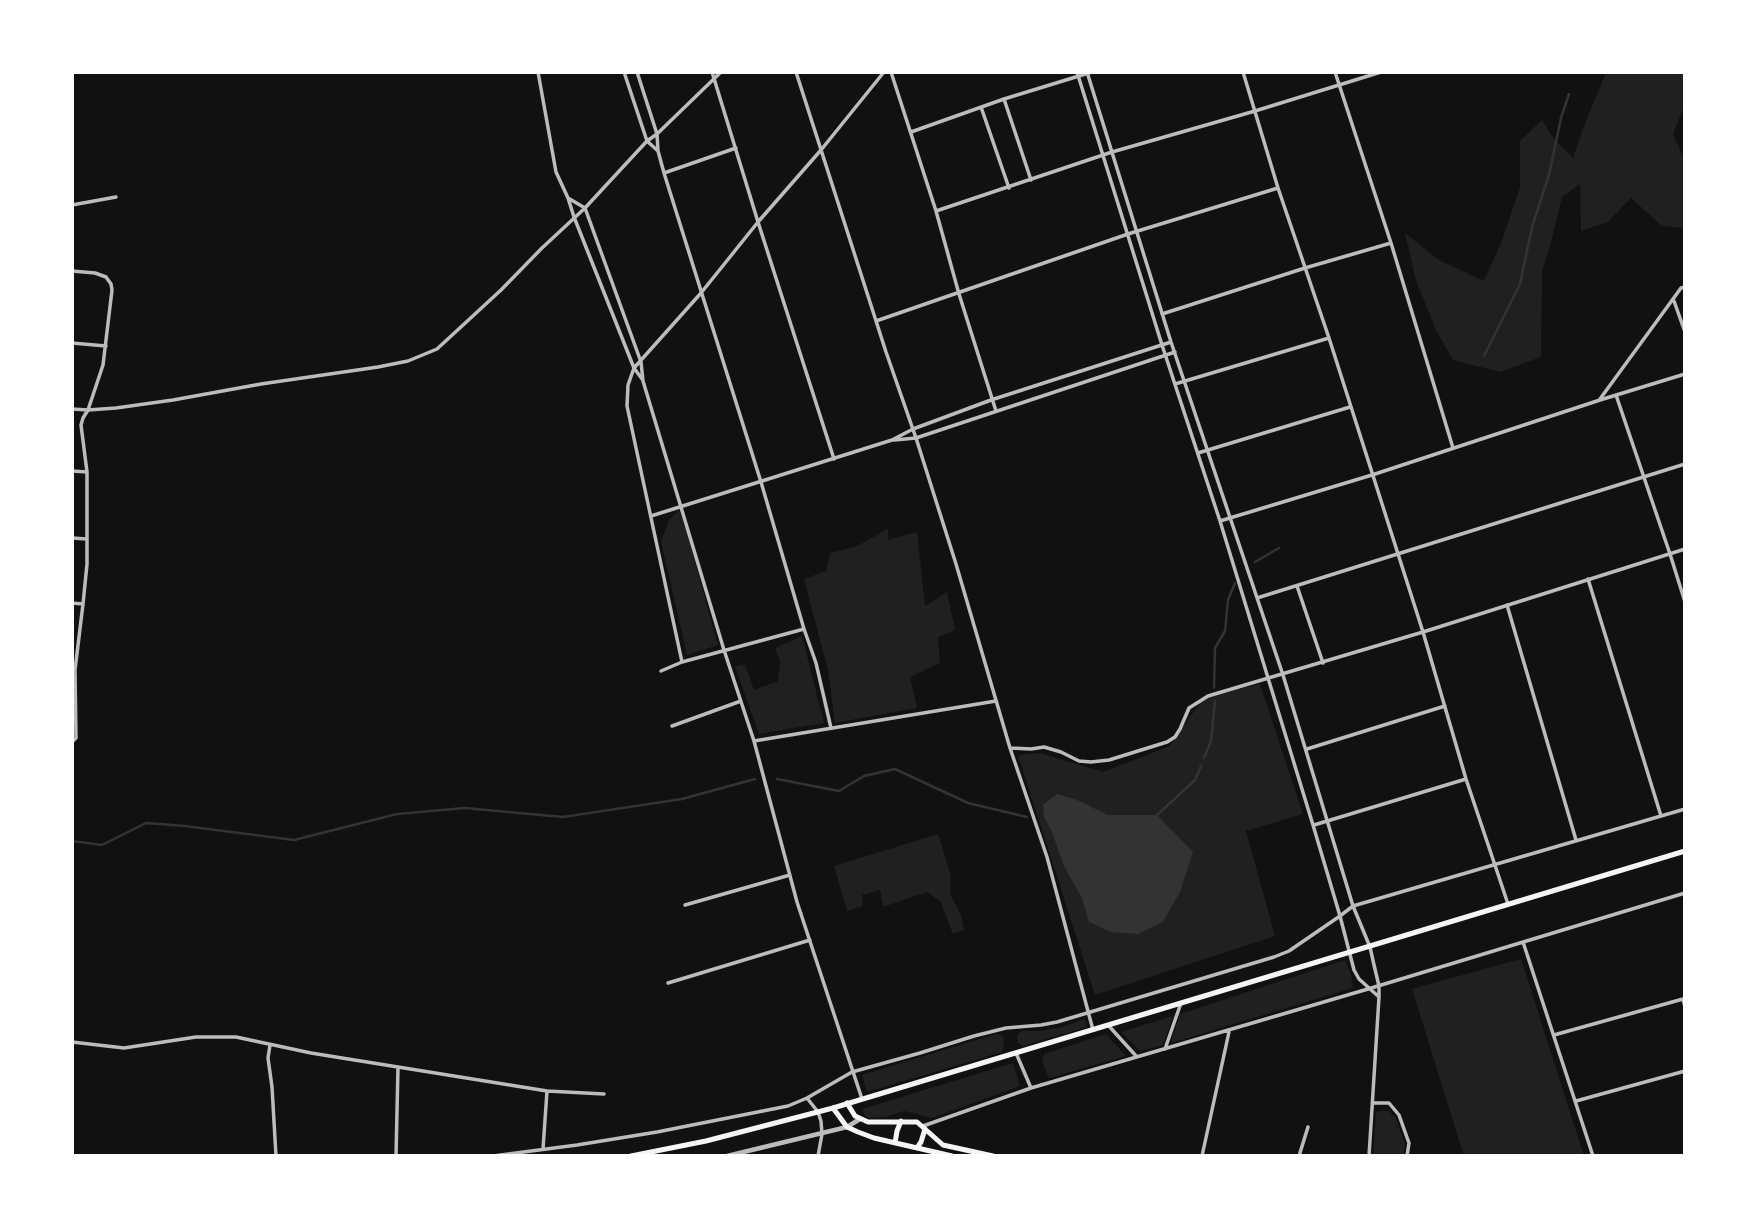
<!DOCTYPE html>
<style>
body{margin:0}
#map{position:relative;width:1757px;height:1228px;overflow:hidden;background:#111;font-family:"Work Sans",sans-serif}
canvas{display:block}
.frame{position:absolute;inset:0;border:74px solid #fff;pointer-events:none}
</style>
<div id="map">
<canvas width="1757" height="1228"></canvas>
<div class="frame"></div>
</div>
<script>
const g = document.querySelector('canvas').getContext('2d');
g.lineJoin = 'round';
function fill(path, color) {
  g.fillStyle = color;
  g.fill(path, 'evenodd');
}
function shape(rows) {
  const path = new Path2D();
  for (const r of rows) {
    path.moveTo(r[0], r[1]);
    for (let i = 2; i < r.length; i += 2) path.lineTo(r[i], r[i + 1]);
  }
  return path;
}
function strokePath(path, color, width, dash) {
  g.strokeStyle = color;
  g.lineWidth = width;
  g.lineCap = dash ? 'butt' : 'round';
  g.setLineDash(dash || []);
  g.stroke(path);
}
fill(shape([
 [1616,72,1685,72,1685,104,1673,134,1685,160,1685,228,1662,226,1631,198,1608,222,1581,231,1580,184,1562,197,1552,238,1542,272,1541,357,1500,372,1453,360,1436,330,1416,281,1405,233,1439,260,1484,281,1502,240,1520,187,1520,141,1542,120,1554,139,1573,158,1584,126,1605,75],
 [679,510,683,520,718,645,687,655,661,542,669,520],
 [888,529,888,540,917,532,925,606,947,592,955,630,938,637,940,663,910,677,917,708,835,723,828,670,804,579,826,571,830,553,857,546],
 [802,636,824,723,759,734,735,666,745,665,754,690,778,681,780,661,775,648],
 [1260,684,1303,814,1246,831,1275,936,1095,995,1018,755,1040,753,1103,772,1170,746,1204,697],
 [938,834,951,876,950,893,961,916,964,930,953,934,940,901,927,892,883,907,880,890,862,895,863,906,847,911,834,866],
 [1521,959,1584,1156,1464,1156,1412,989],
 [1345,960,1351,975,1353,988,1171,1043,1180,1014],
 [1173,1016,1163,1045,1140,1051,1121,1032],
 [1085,1019,1087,1027,1023,1046,1018,1043,1017,1036,1021,1031,1039,1031,1062,1027],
 [996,1034,1003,1036,1004,1043,1002,1052,867,1092,862,1075],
 [1106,1034,1126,1056,1049,1078,1042,1061,1044,1054],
 [1013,1063,1020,1086,932,1118,904,1111,885,1117,868,1118,864,1114,862,1109],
 [1384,1111,1389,1111,1395,1117,1405,1144,1403,1156,1373,1156,1376,1112]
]), '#202020');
fill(shape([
 [1057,794,1075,799,1108,815,1157,815,1193,852,1180,892,1163,922,1138,934,1111,932,1089,922,1082,898,1064,866,1052,832,1044,817,1043,805]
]), '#333');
strokePath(shape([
 [1484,356,1520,284,1532,227,1549,175,1561,118,1569,94],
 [1255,562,1279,548],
 [1214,688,1215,648,1225,631,1228,600,1235,583],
 [1204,758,1211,741,1215,701],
 [777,779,839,791,864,776,895,769,968,803,1027,817],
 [1157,815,1195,780,1201,766],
 [72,841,102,845,146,823,185,826,294,840,397,814,465,808,563,817,682,799,755,779]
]), '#333', 2.5);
strokePath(shape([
 [538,72,556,172,568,198,574,217,634,368,642,379],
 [624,72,647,141,658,151],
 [637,72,657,134,658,151,664,173,761,482,804,629,816,663,831,728],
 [712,72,758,222,834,459],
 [796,72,886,352,916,438,956,564,1010,748,1047,857,1093,1030],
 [891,72,936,211,959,294,996,411],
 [1077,72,1162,345,1220,521,1313,825,1340,916,1354,970,1359,979,1379,997],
 [1087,72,1171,342,1283,675,1353,906,1370,947,1374,965,1379,986,1379,997,1369,1156],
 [1243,72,1278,188,1329,338,1423,632,1466,779,1508,904],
 [1335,72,1391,243,1453,448],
 [1004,99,1031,180],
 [981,107,1009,188],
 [911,132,1004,99,1092,72],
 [664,173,736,148],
 [568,198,585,208,641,362,643,381,724,650,754,741,797,902,862,1099],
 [72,205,116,197],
 [936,211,1112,152,1255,111,1381,72],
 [72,271,95,273,106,277,111,284,112,290,103,365,88,410,83,418,81,425,87,472,87,564,83,604,75,670,76,738,72,742],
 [1674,301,1685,332],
 [1162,314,1305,268,1391,243],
 [876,321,1128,234,1278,188],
 [72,343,106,346],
 [1175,384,1329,338],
 [1616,395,1670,554,1685,602],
 [1600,399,1681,288,1685,287],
 [72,409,88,410,116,408,173,400,261,384,378,367,408,361,437,349,501,290,542,248,585,208,647,141,657,134,721,72],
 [894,440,916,438,1175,352],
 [1198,453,1350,407],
 [72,471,87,472],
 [651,516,892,440,913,429,991,400,1171,342],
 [1220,521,1372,475,1600,400,1685,374],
 [72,538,87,539],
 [1588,579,1661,816],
 [1297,586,1323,663],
 [1257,598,1685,464],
 [72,603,83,604],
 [1507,605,1576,840],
 [682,662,627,406,628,385,634,368,701,293,758,222,821,150,884,72],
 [661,671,682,662,804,629],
 [672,726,741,701],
 [754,741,996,701],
 [1011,748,1031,749,1044,747,1061,752,1079,761,1091,762,1109,760,1167,742,1175,737,1180,729,1189,708,1208,696,1423,632,1685,549],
 [1307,749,1445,706],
 [1314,825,1466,779],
 [685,905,790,875],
 [1523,942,1593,1156],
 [668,983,810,940],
 [1108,1025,1137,1057],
 [1554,1035,1683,999,1685,1007],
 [72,1042,124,1048,196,1037,236,1037,311,1053,547,1091,604,1094],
 [270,1045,268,1058,272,1087,276,1156],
 [1165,1049,1181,1003],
 [1016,1053,1031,1088],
 [807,1098,818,1112,821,1121,822,1134,818,1156],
 [1576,1101,1685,1071],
 [1373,1103,1389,1103,1399,1115,1409,1143,1407,1156],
 [923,1126,1031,1088,1368,989,1685,893],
 [543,1149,547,1091],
 [396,1156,398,1067],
 [493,1156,577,1145,657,1132,788,1106,807,1098,852,1072,920,1053,974,1036,1006,1028,1041,1025,1057,1022,1274,957,1289,951,1340,916,1353,906,1685,809],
 [1202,1156,1229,1032,1226,1031],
 [1299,1156,1308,1127]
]), '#bcbcbc', 3.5);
strokePath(shape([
 [727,1156,847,1127,860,1119]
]), '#bcbcbc', 4.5);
strokePath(shape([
 [847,1103,855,1116,868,1122,917,1122,943,1145,993,1156],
 [833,1108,847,1127,858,1132,874,1138,952,1156],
 [895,1143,897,1131,901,1121],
 [917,1148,921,1142,925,1129]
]), '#f5f5f5', 5);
strokePath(shape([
 [631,1156,706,1141,833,1108,1685,851]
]), '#f5f5f5', 5);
</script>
